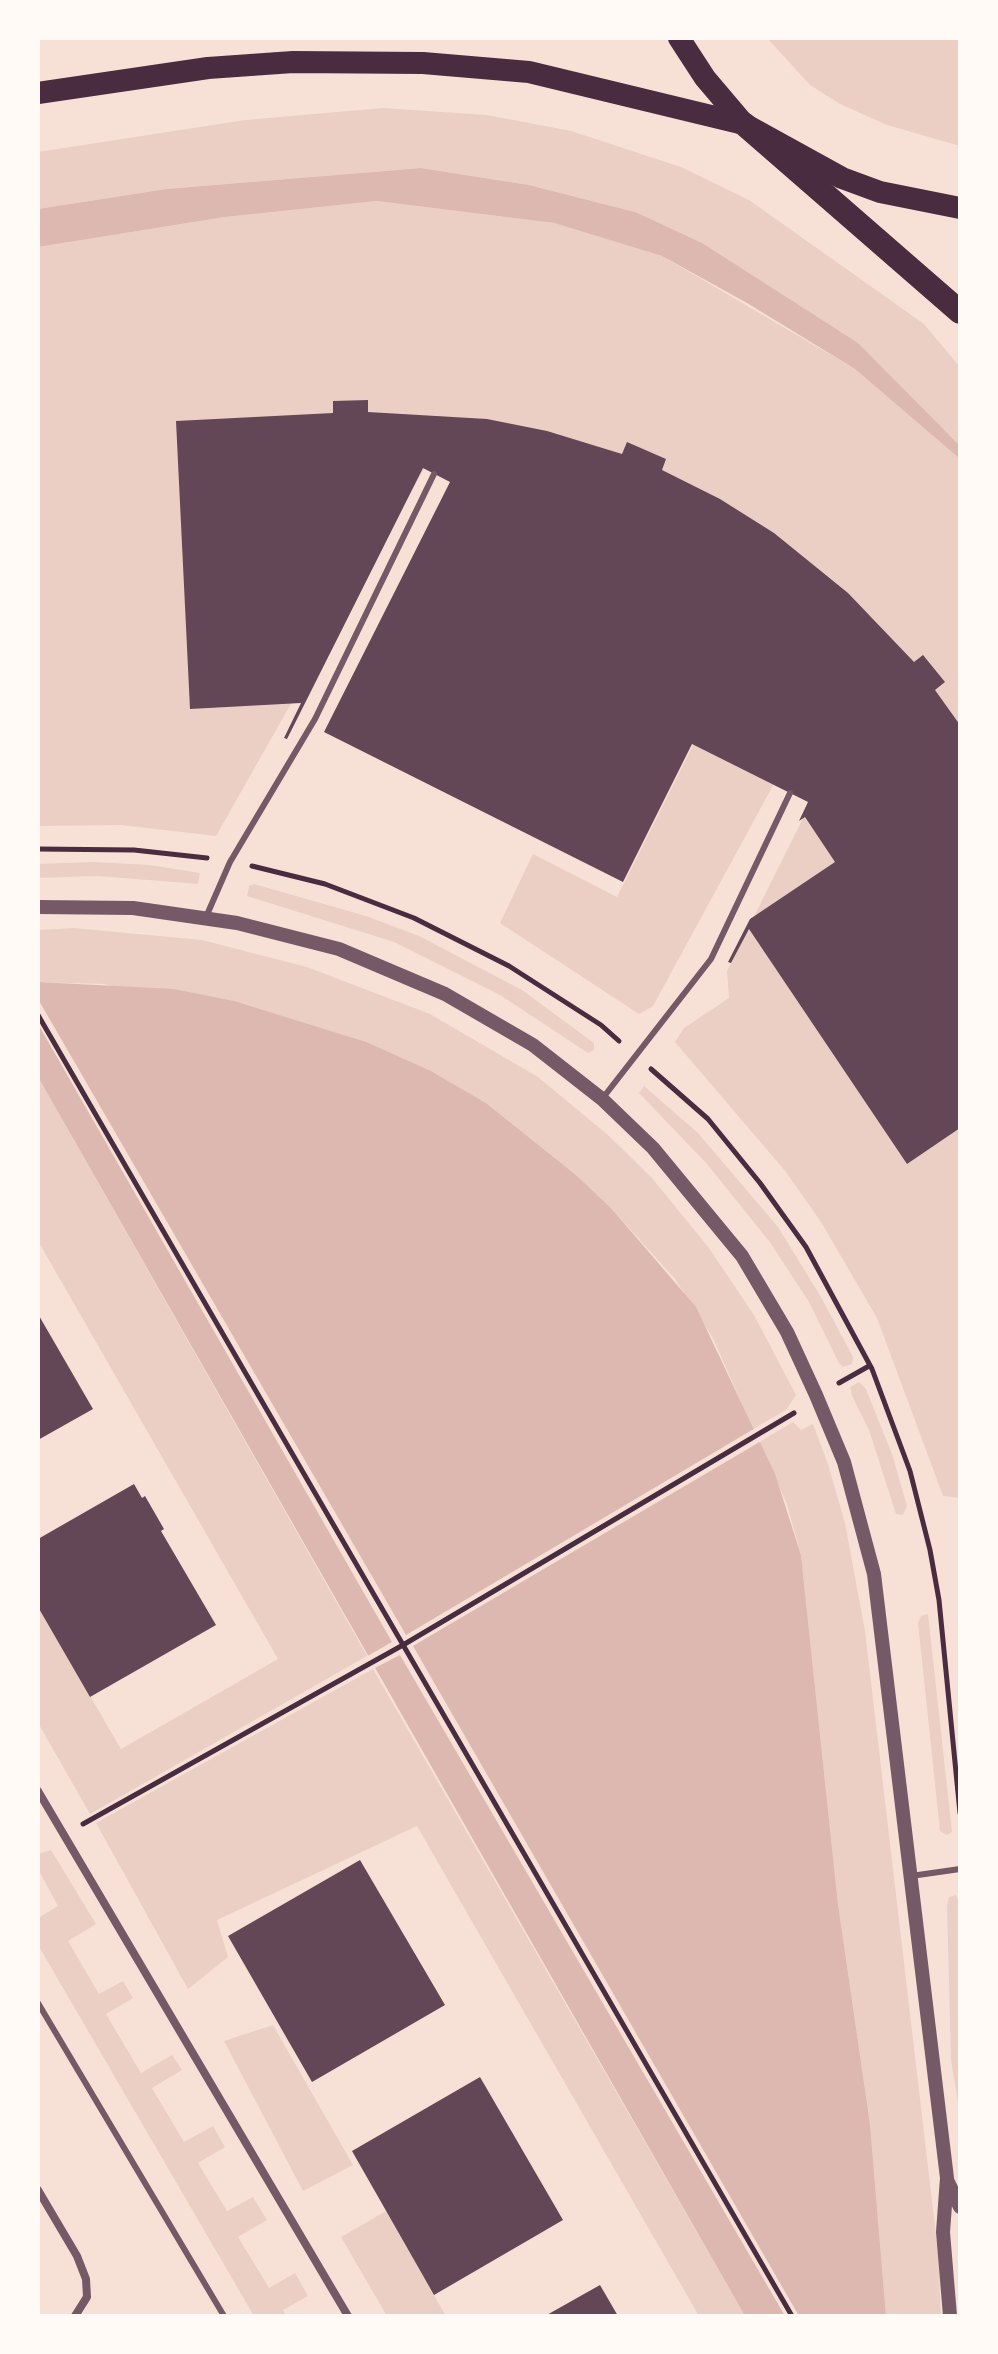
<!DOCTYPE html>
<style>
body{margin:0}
#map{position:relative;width:998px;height:2354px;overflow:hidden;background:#f7e1d7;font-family:"Zilla Slab",serif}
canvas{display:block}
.frame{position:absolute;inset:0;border:40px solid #fffaf5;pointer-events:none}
</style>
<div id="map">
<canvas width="998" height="2354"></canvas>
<div class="frame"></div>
</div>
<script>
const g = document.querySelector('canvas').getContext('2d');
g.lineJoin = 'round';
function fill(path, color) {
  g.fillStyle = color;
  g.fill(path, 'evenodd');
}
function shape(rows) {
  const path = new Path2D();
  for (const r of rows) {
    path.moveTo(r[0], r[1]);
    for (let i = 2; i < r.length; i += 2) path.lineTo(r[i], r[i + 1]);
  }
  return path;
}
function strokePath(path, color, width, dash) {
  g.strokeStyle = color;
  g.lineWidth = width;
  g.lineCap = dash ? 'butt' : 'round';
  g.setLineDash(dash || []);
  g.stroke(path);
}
fill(shape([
 [767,38,960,38,960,146,887,125,840,104,810,85],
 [383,108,487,115,571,131,681,167,749,200,924,324,960,367,960,446,946,432,635,212,529,185,421,168,166,189,38,209,38,152,245,120],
 [377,201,554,223,662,256,855,369,960,459,960,1498,943,1496,877,1318,821,1222,786,1172,675,1042,684,1028,729,998,727,971,817,790,782,769,653,1006,639,1014,500,923,533,854,617,897,767,597,449,425,216,836,121,825,38,826,38,247,225,217],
 [93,862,150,865,200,873,198,884,98,876,38,878,38,864],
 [254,884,366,916,419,936,522,990,594,1043,594,1050,588,1053,500,995,394,942,247,896,249,886],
 [74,928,202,940,307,967,430,1014,538,1077,608,1135,652,1178,709,1248,754,1315,796,1395,786,1410,753,1429,713,1338,675,1279,611,1208,576,1175,486,1103,431,1071,104,984,38,982,38,930],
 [38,1077,367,1656,90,1814,38,1723,38,1607,121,1749,278,1659,38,1241],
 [644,1086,698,1133,778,1227,821,1297,853,1357,852,1364,843,1367,839,1363,809,1302,769,1241,707,1164,639,1093],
 [859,1382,866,1389,892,1454,907,1506,903,1515,896,1514,869,1430,852,1396,850,1387],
 [793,1422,801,1430,813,1424,828,1464,845,1523,865,1631,938,2252,941,2316,886,2316,870,2124,838,1904,801,1555,787,1504,759,1442],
 [928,1614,952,1832,947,1835,940,1831,918,1623,921,1616],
 [373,1669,745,2316,699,2316,417,1826,217,1920,228,1957,188,1989,96,1823],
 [51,1850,96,1924,68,1941,99,1994,123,1981,133,1998,106,2014,141,2073,172,2055,182,2070,152,2088,184,2142,213,2126,225,2147,198,2163,227,2211,253,2197,267,2220,238,2237,269,2288,295,2273,308,2296,283,2310,286,2316,254,2316,38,1945,38,1918,58,1906,38,1869,38,1854],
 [956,1895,960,1906,960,2114,951,2060,947,1906,949,1897],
 [273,2025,353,2165,303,2191,224,2041],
 [386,2211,446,2316,387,2316,341,2237]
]), '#ebcfc5');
fill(shape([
 [421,168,529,185,635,212,702,243,858,343,960,446,960,459,855,369,747,303,662,256,554,223,377,201,225,217,38,247,38,209,166,189],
 [38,982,174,989,234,1001,366,1042,431,1071,486,1103,576,1175,611,1208,696,1307,775,1474,801,1555,838,1904,870,2124,886,2316,745,2316,38,1077]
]), '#dcb8b0');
fill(shape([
 [38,999,406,1635,757,1427,763,1440,413,1646,799,2316,785,2316,400,1655,369,1671,364,1658,392,1642,38,1024]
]), '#f7e1d7');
fill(shape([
 [368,400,368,412,487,419,547,431,622,454,627,442,666,459,662,470,720,499,774,533,848,593,914,662,923,655,945,682,935,690,960,725,960,1128,907,1164,749,929,731,963,728,962,750,919,835,862,805,817,799,821,808,802,692,744,623,882,324,732,450,482,423,468,287,739,284,738,301,703,190,709,176,421,333,413,333,401],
 [38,1314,93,1409,38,1440],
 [134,1484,142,1498,145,1496,164,1529,161,1531,216,1625,90,1697,38,1607,38,1539],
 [360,1860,445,2005,312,2082,228,1936],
 [480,2077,563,2220,434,2295,352,2151],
 [600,2285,618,2316,545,2316]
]), '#644757');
strokePath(shape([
 [38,849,134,850,207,858],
 [252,866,325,884,414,918,509,966,601,1025,619,1041],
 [38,1015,792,2316],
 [651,1069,708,1119,760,1183,806,1247,872,1369,910,1471,930,1550,939,1600,960,1813],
 [839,1383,869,1366],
 [83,1824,403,1645,794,1413]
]), '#4a2c40', 5);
strokePath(shape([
 [206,917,230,862,315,719,434,474],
 [602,1099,711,959,790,793],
 [911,1876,960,1869],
 [38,2003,224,2316]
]), '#755966', 6);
strokePath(shape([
 [38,1791,348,2316],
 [38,2190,77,2256,86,2279,87,2297,75,2316]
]), '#755966', 8);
strokePath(shape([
 [38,907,133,908,237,923,339,949,445,994,533,1045,602,1099,653,1148,742,1256,787,1332,816,1395,844,1462,874,1574,947,2178,943,2232,950,2316],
 [948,2182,960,2207]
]), '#755966', 14);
strokePath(shape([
 [679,38,705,78,744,124,842,178,880,192,960,208],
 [38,93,208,68,293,62,423,63,529,72,744,124]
]), '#4a2c40', 22);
strokePath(shape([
 [744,124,960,312]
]), '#4a2c40', 24);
</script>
